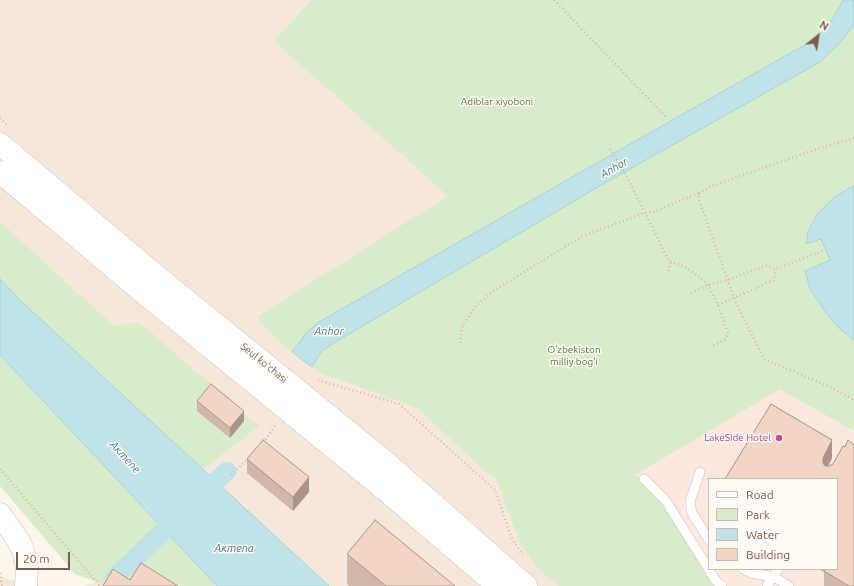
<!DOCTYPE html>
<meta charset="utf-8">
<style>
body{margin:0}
#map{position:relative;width:854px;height:586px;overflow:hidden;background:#fdf6ec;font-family:Ubuntu,sans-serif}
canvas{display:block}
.legend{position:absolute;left:708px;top:478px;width:130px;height:92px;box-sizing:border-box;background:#fffaf3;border:1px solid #cabbb1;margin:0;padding:5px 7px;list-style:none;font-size:12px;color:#7a5c4d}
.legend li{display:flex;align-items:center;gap:8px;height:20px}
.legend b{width:20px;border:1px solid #cabbb1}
.north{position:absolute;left:798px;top:16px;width:40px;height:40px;-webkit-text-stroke:3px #fffaf3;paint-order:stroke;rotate:30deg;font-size:11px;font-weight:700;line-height:16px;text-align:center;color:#7a5c4d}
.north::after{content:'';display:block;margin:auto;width:14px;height:18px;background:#7a5c4d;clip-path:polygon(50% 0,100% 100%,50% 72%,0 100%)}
.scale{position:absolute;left:16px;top:552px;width:54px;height:18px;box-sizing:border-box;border:2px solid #7a5c4d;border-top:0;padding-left:5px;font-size:12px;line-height:14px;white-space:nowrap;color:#7a5c4d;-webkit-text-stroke:3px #fffaf3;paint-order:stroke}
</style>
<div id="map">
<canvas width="854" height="586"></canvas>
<ul class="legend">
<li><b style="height:5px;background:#fff"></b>Road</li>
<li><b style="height:11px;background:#d8ecc9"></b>Park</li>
<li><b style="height:11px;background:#bfe3e8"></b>Water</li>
<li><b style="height:11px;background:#f3d5c3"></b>Building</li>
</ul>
<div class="north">N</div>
<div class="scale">20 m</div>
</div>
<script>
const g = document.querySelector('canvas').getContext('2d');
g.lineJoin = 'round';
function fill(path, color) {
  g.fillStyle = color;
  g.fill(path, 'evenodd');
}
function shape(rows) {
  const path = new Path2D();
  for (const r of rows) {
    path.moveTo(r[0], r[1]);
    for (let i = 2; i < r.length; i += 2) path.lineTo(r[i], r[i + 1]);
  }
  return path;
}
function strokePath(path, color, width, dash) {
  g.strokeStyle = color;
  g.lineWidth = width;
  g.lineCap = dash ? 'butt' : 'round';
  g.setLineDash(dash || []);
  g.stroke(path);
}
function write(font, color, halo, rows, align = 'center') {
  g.font = font + ' Ubuntu,sans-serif';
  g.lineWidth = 3;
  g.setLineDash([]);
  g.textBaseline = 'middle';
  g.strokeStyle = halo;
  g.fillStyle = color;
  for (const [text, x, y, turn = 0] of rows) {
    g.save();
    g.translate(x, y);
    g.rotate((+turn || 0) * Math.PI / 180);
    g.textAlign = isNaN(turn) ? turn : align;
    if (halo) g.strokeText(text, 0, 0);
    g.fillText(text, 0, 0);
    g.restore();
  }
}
fill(shape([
 [0,0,854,0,854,586,83,586,114,578,179,516,0,321],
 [709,479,837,479,837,569,709,569],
 [0,577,20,582,42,586,0,586]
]), '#f5e8da');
fill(shape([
 [780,389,854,431,854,586,559,586,537,568,635,475],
 [709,479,837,479,837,569,709,569]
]), '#fde8e0');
fill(shape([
 [312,0,843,0,829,25,815,39,588,168,319,322,307,332,292,352,277,340,257,317,448,196,274,41],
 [854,25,854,431,780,389,635,475,661,499,702,569,714,586,559,586,537,568,518,539,497,481,417,408,399,401,322,374,312,367,321,352,332,344,598,187,820,62,840,43],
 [0,222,114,326,139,322,259,426,203,469,21,301,0,279],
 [0,355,217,586,107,586,75,574,0,486]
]), '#d8ecc9');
const water = shape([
 [843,0,854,0,854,25,840,43,820,62,598,187,332,344,321,352,312,367,292,352,307,332,319,322,588,168,815,39,829,25,843,0],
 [854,186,854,340,840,329,827,314,810,289,805,271,830,260,821,239,806,244,808,232,817,214,836,196,854,186],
 [0,279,21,301,329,586,217,586,0,355,0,279]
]);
fill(water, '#bfe3e8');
strokePath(water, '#a5d3da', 1);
strokePath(shape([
 [114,578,227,471]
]), '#bfe3e8', 19);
const lane = shape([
 [700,472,690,501,692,513,709,540],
 [644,479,666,501,716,581,722,586],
 [743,569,751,573,774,577,789,586],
 [767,586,778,569]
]);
const secondary = shape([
 [0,144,155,275,382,459,526,586],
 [0,172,138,288,389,493,498,586],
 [0,514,18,540,23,550,27,568,26,586]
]);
strokePath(lane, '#d1beb0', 10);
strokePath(secondary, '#d6c0b0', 23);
strokePath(shape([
 [554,0,666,117],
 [0,118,7,125],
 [854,138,817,149,709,187,699,193,699,200,736,303,764,359,828,386,854,400],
 [610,149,626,175,669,261,685,267,697,275,708,285,718,305,728,333,725,339,713,346],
 [668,271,671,262],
 [691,293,708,285,728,280,767,265,775,269,825,250],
 [718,305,774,280,775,269],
 [460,343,463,325,475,307,493,291,583,236,644,213,653,212,699,193],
 [318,380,399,404,495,490,512,539,523,555],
 [263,443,276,424],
 [0,469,100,586],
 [231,475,250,457],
 [0,573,2,586]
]), '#d9b8a5', 2.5, [1, 3]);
strokePath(lane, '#fff', 9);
strokePath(secondary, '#fff', 22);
fill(shape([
 [197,401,244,421,230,438,197,411],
 [771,404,832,440,832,458,828,466,833,464,843,446,845,447,848,440,854,445,854,586,824,586,824,572,817,569,837,569,837,479,725,479],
 [247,459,309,492,293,511,247,473],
 [347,554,455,586,349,586,347,584]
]), '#d1b7a8');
fill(shape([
 [244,411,244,421,230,438,230,428],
 [832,440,832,458,823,477,823,458],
 [309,477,309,492,293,511,293,497]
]), '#aa9588');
const building = shape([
 [211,384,244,411,230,428,197,401,211,384],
 [771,404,832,440,823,458,823,463,825,466,829,466,833,464,843,446,845,447,848,440,854,445,854,586,849,586,824,571,825,569,837,569,837,479,725,479,771,404],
 [263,440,309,477,293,497,247,459,263,440],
 [375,520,455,586,386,586,347,554,375,520],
 [141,563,178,586,103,586,113,569,130,580,141,563]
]);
fill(building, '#f3d5c3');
strokePath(building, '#aa9588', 1);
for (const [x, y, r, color] of [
 [779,438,4,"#d1479c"]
]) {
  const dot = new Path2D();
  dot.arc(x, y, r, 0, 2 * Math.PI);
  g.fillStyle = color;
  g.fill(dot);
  strokePath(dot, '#fffaf3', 1.5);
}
write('10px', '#537a41', '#fffaf3', [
 ["Adiblar xiyoboni",497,102],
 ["Oʻzbekiston",574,350],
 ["milliy bogʻi",574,362]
]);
write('10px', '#7a5c4d', '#fffaf3', [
 ["Seul ko'chasi",264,363,39]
]);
write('10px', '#b23c85', '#fffaf3', [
 ["LakeSide Hotel",771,438]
], 'right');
write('italic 11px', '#437c86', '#fffaf3', [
 ["Anhor",614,168,-30],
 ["Anhor",329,331],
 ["Актепе",125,457,47],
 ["Актепа",234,548]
]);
</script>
